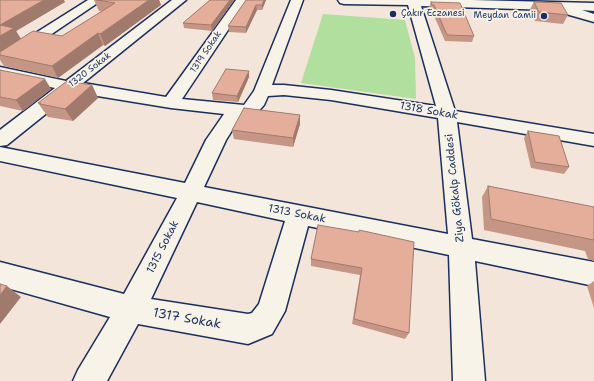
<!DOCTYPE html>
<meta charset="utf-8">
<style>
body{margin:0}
canvas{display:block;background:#f3e5d9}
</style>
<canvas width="594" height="381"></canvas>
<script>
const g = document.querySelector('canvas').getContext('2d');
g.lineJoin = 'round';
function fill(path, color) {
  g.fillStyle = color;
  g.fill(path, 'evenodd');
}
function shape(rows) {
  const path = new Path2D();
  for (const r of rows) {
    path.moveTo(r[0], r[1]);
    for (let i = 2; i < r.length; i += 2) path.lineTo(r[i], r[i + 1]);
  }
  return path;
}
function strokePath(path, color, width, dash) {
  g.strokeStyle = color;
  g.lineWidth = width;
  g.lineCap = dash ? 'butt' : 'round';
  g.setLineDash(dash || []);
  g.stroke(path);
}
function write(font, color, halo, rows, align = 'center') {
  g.font = font + ' "Shantell Sans",sans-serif';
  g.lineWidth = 3.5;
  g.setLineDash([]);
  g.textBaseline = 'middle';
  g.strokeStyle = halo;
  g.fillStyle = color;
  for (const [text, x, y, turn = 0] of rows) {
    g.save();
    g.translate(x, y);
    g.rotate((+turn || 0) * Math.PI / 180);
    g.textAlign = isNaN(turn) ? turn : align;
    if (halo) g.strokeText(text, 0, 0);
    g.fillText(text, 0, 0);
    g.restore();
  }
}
fill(shape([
 [323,14,405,20,415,58,416,99,301,83]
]), '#b1df9e');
const minor = shape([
 [88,0,102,0,25,52,20,53,15,52,13,49,15,46,88,0],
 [172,0,186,0,83,83,166,97,236,0,248,0,182,99,244,105,254,91,291,0,303,0,272,85,284,85,331,90,436,106,408,5,344,4,340,3,338,0,472,0,594,3,594,11,582,10,594,14,594,22,552,10,421,6,455,111,594,134,594,146,457,122,472,239,594,262,594,286,475,261,485,381,453,381,449,255,308,226,285,311,272,334,248,344,138,324,107,381,73,381,78,370,110,317,0,286,0,262,124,294,177,198,0,161,0,147,185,183,206,140,224,114,171,108,73,92,7,145,0,146,0,130,55,88,0,77,0,67,66,81,172,0],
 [284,95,331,100,438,118,448,234,204,187,226,140,241,116,256,114,264,105,268,96,284,95],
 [197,202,285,221,259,304,252,313,248,314,151,299,197,202]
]);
strokePath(minor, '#1b2f5e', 3);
fill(minor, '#f7f3e8');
fill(shape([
 [0,0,65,2,16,31,21,39,62,36,102,11,99,11,94,0,159,0,161,5,105,46,103,45,58,78,4,66,0,60],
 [210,0,234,0,212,31,184,28,183,23],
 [246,0,266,0,262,10,257,10,246,33,229,32,228,26],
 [431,2,474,36,472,42,445,41,432,11,430,11,429,8],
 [534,2,568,15,563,24,535,21,529,11],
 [0,70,51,89,23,111,0,106],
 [249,71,249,77,238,102,213,100,212,93],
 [92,85,98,98,73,121,48,117,38,103],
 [300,124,293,147,234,139,232,130],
 [528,131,569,167,564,174,531,168,524,138],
 [488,186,594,207,594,261,588,259,585,251,484,230,482,197],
 [359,232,409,333,405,339,352,324,360,275,311,266,311,259],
 [594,281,594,308,587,286]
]), '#c59685');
fill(shape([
 [44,0,64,0,65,2,16,31,21,39,0,52,0,25],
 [149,0,159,0,161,5,105,46,100,34],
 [230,0,234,0,212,31,211,25],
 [264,0,266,0,262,10,262,5],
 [256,5,257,10,246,33,246,27],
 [98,33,103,45,58,78,52,66],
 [249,71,249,77,238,102,237,96],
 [45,79,51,89,23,111,16,100],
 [92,85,98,98,73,121,65,109],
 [300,115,300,124,293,147,293,138],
 [7,286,21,297,0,324,0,295]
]), '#a07a6c');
const building = shape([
 [0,0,44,0,0,25,0,0],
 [97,0,149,0,100,34,98,33,52,66,0,55,0,52,33,31,62,36,115,3,97,0],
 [210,0,230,0,211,25,183,23,210,0],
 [246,0,264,0,262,5,256,5,246,27,228,26,246,0],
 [431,2,460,3,474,36,447,35,434,5,432,5,431,2],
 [534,2,561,3,568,15,539,12,534,2],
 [0,25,14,28,0,36,0,25],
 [226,69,249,71,237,96,212,93,226,69],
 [0,70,45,79,16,100,0,97,0,70],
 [67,81,92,85,65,109,40,104,41,103,38,103,67,81],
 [244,108,300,115,293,138,232,130,244,108],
 [528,131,559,136,569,167,535,162,528,131],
 [488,186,594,207,594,240,491,219,488,186],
 [318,225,359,232,359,230,414,242,409,333,354,319,362,268,311,259,318,225],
 [0,284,7,286,0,295,0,284]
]);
fill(building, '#e5ae9b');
strokePath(building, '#a07a6c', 1);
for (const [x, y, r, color] of [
 [393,14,4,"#1b2f5e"],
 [544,16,4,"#1b2f5e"]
]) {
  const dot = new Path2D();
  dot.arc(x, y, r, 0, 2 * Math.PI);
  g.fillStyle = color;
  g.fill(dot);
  strokePath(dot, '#f7f3e8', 1.5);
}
write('9px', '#1b2f5e', '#f7f3e8', [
 ["Çakır Eczanesi",401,14],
 ["Meydan Camii",536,16,"right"]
], 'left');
write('9px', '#1b2f5e', '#f7f3e8', [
 ["1319 Sokak",206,52,-56],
 ["1320 Sokak",90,70,-38]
]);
write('11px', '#1b2f5e', '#f7f3e8', [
 ["1318 Sokak",429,111,10],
 ["Ziya Gökalp Caddesi",455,188,-96],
 ["1313 Sokak",297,214,11],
 ["1315 Sokak",163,247,-63]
]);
write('13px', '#1b2f5e', '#f7f3e8', [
 ["1317 Sokak",187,319,10]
]);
</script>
